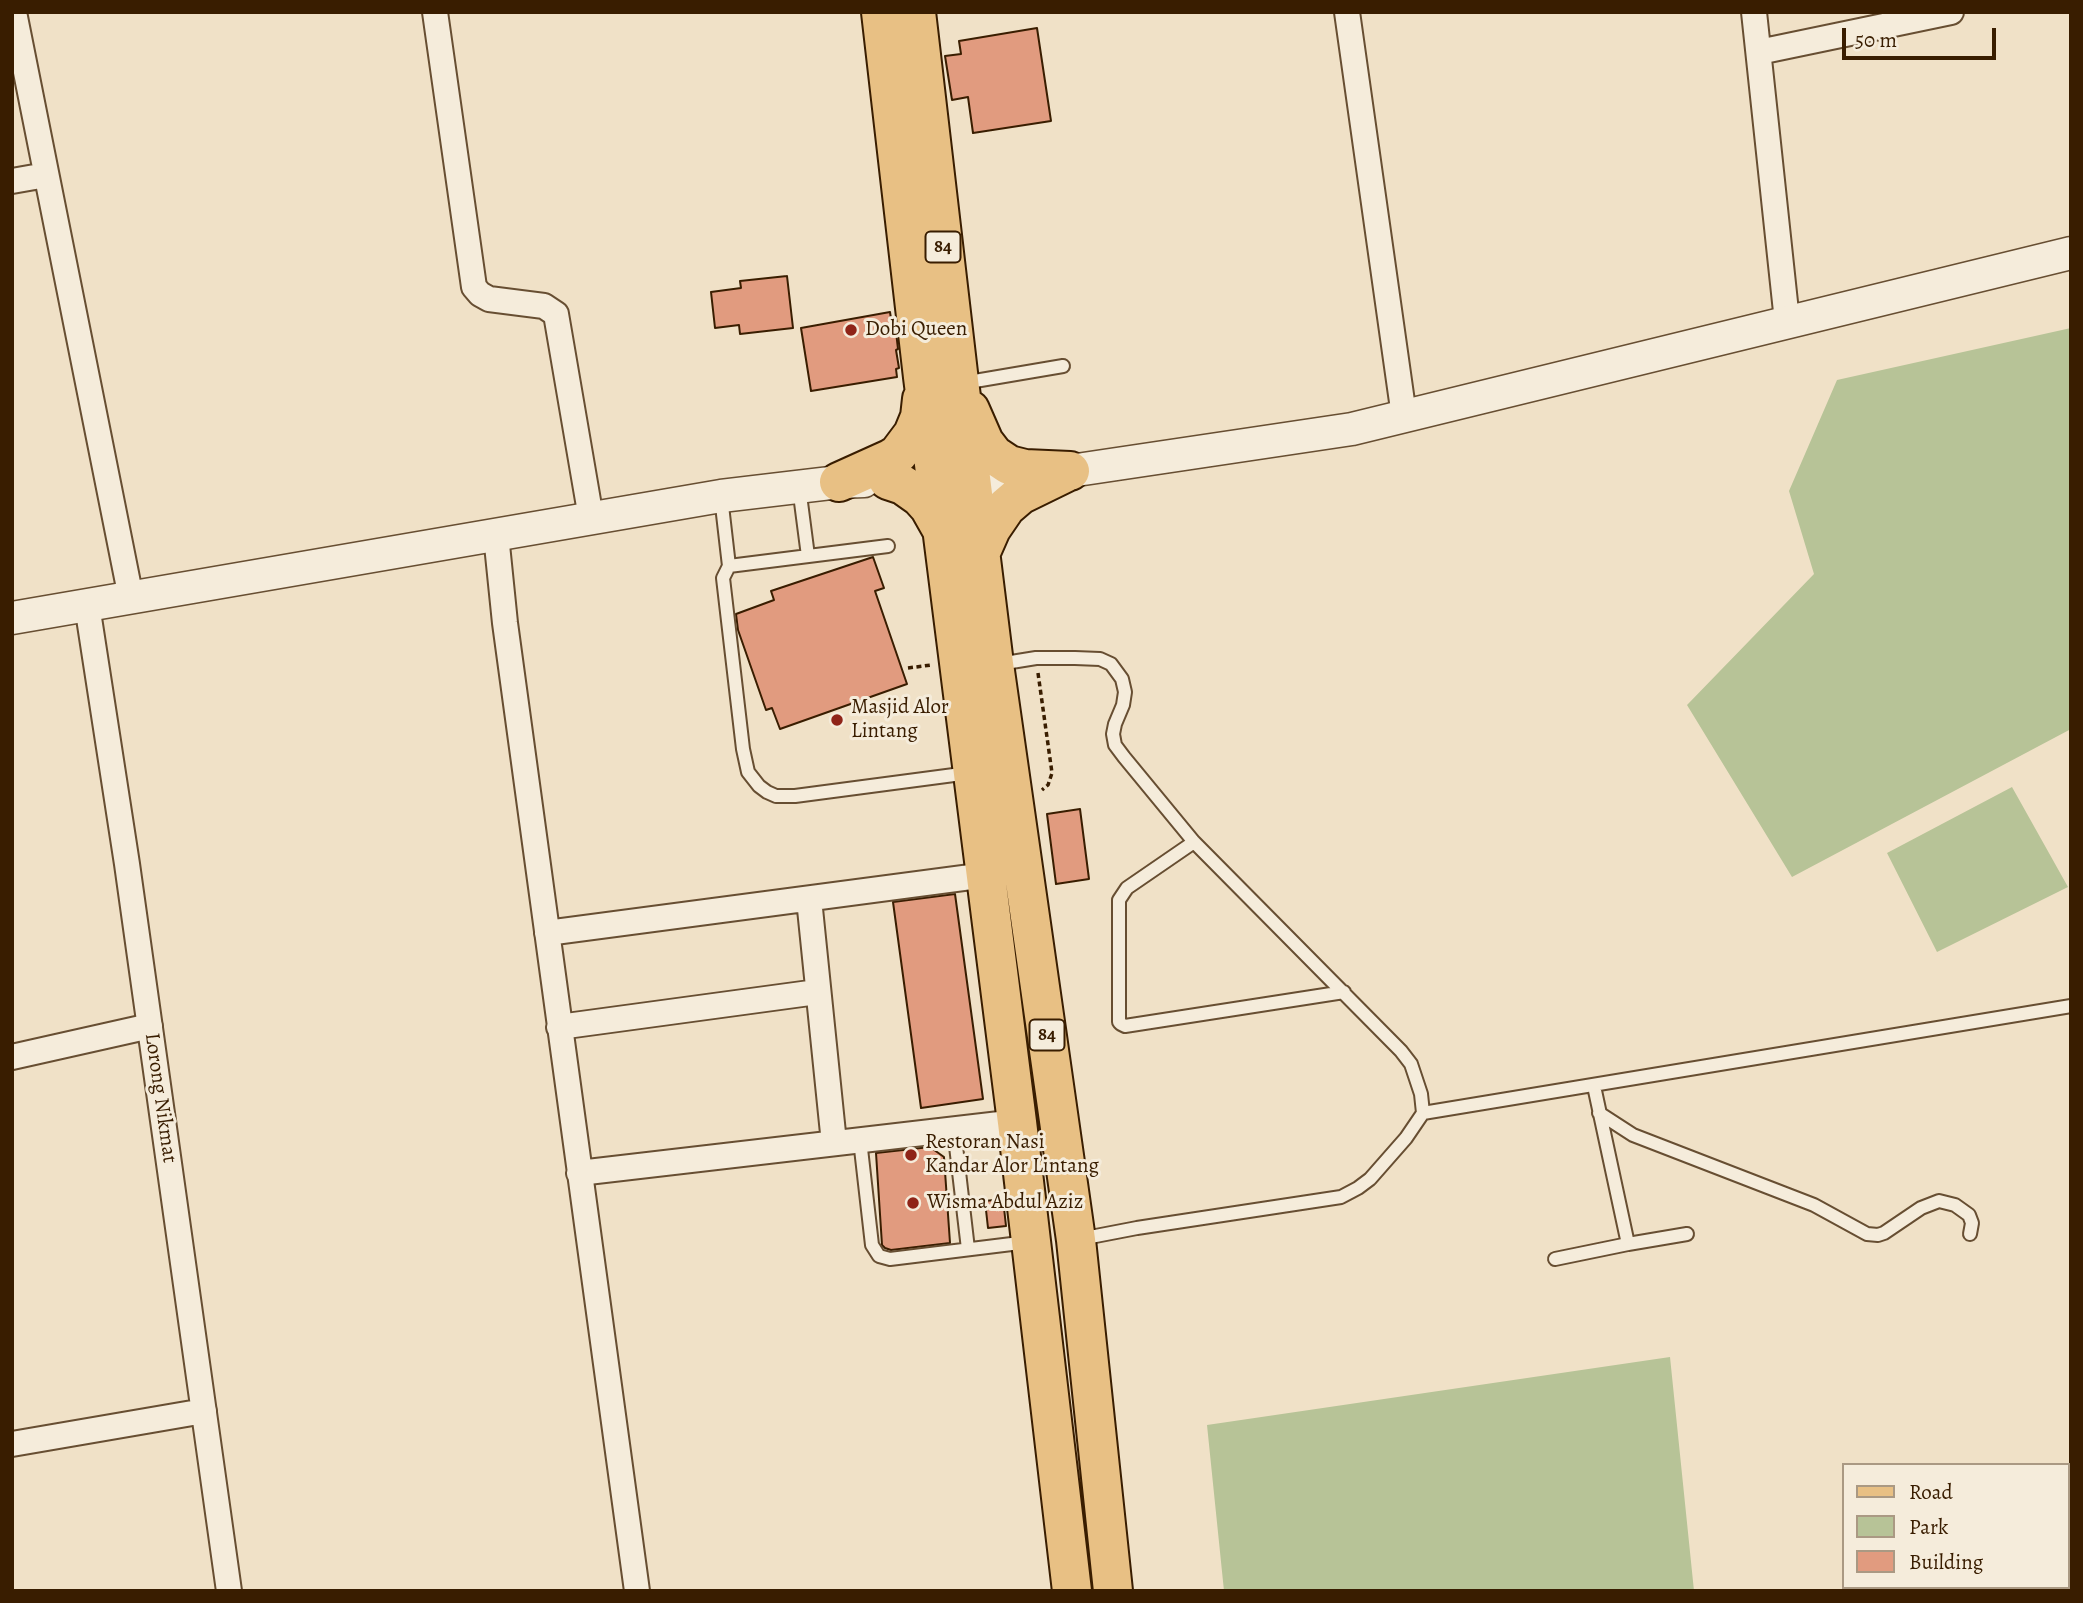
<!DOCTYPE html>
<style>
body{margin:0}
#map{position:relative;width:2083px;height:1603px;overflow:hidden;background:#f0e1c7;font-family:Alegreya,serif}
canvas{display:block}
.frame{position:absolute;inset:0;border:14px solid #391d00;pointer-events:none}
.legend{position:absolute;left:1842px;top:1463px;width:228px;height:126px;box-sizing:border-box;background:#f5ecdb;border:2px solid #aa9983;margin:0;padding:9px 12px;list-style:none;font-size:21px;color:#391d00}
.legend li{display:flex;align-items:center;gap:14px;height:35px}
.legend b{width:35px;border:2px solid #aa9983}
.scale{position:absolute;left:1842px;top:28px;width:154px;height:32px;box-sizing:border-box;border:4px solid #391d00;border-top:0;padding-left:9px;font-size:21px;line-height:24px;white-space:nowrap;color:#391d00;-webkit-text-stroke:5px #f5ecdb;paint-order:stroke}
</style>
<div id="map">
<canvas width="2083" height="1603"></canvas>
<div class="frame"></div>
<ul class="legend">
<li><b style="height:9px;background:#e8c084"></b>Road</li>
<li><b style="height:19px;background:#b7c397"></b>Park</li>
<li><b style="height:19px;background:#e19b7f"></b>Building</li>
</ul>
<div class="scale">50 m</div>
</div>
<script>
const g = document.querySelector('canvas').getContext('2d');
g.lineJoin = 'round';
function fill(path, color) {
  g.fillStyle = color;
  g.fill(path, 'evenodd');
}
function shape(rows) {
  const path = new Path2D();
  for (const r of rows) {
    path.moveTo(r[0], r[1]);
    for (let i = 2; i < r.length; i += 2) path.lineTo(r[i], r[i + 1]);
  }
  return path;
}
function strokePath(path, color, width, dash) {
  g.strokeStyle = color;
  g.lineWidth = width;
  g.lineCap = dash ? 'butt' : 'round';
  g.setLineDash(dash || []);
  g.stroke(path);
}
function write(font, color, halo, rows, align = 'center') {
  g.font = font + ' Alegreya,serif';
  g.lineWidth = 6;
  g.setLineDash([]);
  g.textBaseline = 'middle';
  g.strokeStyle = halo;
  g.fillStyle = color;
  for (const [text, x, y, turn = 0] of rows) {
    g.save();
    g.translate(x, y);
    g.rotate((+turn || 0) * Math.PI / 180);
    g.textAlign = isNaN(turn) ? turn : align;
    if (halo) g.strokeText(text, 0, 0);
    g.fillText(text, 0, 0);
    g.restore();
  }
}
fill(shape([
 [2071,328,2071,729,1792,877,1687,705,1814,574,1789,491,1837,380],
 [2012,787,2068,887,1937,952,1887,853],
 [1670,1357,1694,1591,1224,1591,1207,1425]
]), '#b7c397');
const building = shape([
 [1037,28,1051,121,973,133,968,97,952,100,945,56,961,54,959,41,1037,28],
 [787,276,793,328,740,334,739,325,715,328,711,292,741,288,740,281,787,276],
 [890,312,893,332,896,332,898,349,896,350,899,368,896,369,897,377,811,391,801,328,890,312],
 [873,557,884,588,875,591,907,684,780,729,772,708,766,710,738,630,736,614,774,600,771,591,873,557],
 [1080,809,1089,879,1056,884,1047,814,1080,809],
 [955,894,983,1099,921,1108,893,902,955,894],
 [930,1147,944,1157,950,1243,891,1250,885,1248,882,1245,876,1153,930,1147],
 [1003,1199,1006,1226,988,1228,985,1201,1003,1199]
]);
fill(building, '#e19b7f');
strokePath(building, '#391d00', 2);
const service = shape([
 [963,383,1063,366],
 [799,487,808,556],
 [721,497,729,566],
 [888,546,729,566,723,578,743,749,748,772,759,786,767,792,776,796,795,796,969,773],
 [999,664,1036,658,1075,658,1100,659,1111,664,1122,679,1125,692,1123,705,1115,724,1113,734,1115,745,1124,757,1194,842,1401,1051,1411,1064,1421,1094,1423,1113,1406,1138,1370,1179,1358,1188,1341,1197,1137,1228,1080,1239],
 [1194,842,1127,888,1119,900,1119,1022,1121,1024,1125,1026,1344,992],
 [1423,1113,2071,1006],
 [1599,1113,1633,1135,1814,1205,1867,1234,1878,1235,1884,1233,1921,1208,1939,1201,1955,1205,1969,1215,1972,1223,1970,1234],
 [954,1129,968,1249],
 [860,1140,872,1245,879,1256,890,1259,1028,1242],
 [1628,1244,1687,1234],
 [1555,1259,1628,1244,1594,1086],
 [2067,1567,2071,1566],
 [2002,1591,2012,1587]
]);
const minor = shape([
 [14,12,131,598],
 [435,12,474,287,480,294,489,299,544,306,556,314,591,518],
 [1347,12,1404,416],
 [1754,12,1787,321],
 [1759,52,1951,12],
 [12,181,46,175],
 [496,535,505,623,637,1591],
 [87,605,127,864,229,1591],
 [809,899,834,1143],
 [547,933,986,875],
 [559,1027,817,992],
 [12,1057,150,1026],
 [579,1173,1017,1122],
 [12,1444,204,1411]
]);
const tertiary = shape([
 [947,481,981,481,1070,471,1352,429,2071,253],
 [12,618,721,496,839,482,864,481]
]);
const primary = shape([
 [881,12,923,377,1017,1122,1072,1591],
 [916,12,958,373,994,664,1076,1240,1113,1591],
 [970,410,984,442,994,455,1009,465,1025,469,1070,471],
 [888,480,903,485,920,497,929,507,942,530],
 [839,482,890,459,898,454,913,434,920,417,922,399],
 [980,554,991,529,1006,507,1020,495,1065,473]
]);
strokePath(service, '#674e32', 16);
strokePath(minor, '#674e32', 28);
strokePath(tertiary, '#674e32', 35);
strokePath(primary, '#391d00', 42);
strokePath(shape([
 [908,668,931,665],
 [1038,673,1052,773,1048,785,1042,790]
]), '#391d00', 3.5, [5, 3.5]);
strokePath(service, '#f5ecdb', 12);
strokePath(minor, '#f5ecdb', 24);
strokePath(tertiary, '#f5ecdb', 32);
strokePath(primary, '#e8c084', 38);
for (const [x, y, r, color] of [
 [851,330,7,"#8f2418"],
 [837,720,7,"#8f2418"],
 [911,1155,7,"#8f2418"],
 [913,1203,7,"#8f2418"]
]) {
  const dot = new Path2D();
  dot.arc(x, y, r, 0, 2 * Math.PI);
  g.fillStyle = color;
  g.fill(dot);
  strokePath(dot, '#f5ecdb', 2.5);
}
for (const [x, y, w] of [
 [943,247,35],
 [1047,1035,35]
]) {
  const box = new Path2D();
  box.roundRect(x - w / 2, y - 15.5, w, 31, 5);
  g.fillStyle = '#f5ecdb';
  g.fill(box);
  strokePath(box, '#391d00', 2);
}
write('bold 19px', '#391d00', null, [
 ["84",943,247],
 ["84",1047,1035]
]);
write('21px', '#391d00', '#f5ecdb', [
 ["Dobi Queen",865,330],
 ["Masjid Alor",851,708],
 ["Lintang",851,732],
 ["Restoran Nasi",925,1143],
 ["Kandar Alor Lintang",925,1167],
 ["Wisma Abdul Aziz",927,1203]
], 'left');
write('21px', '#391d00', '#f5ecdb', [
 ["Lorong Nikmat",160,1098,82]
]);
</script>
